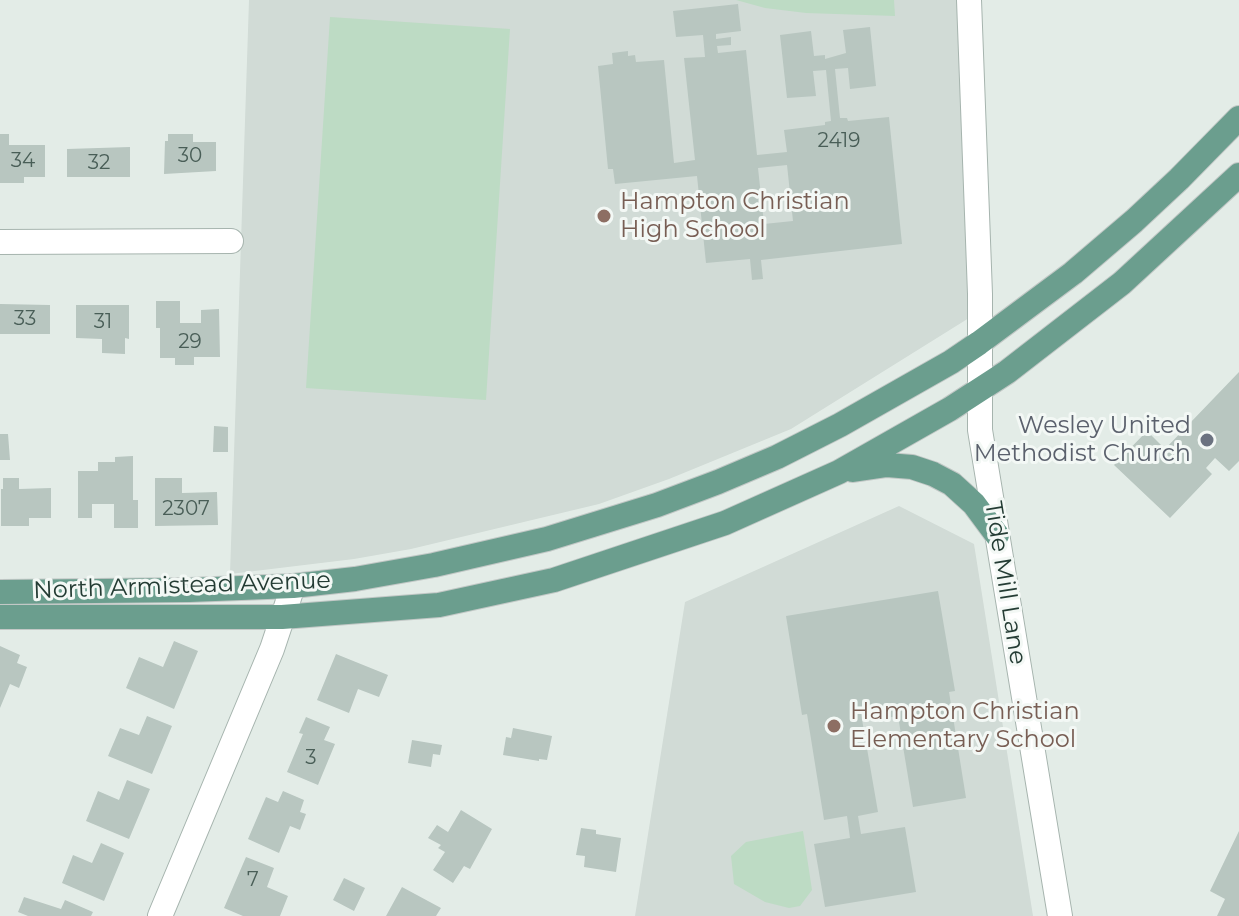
<!DOCTYPE html>
<style>
body{margin:0}
canvas{display:block;background:#e3ece7}
</style>
<canvas width="1239" height="916"></canvas>
<script>
const g = document.querySelector('canvas').getContext('2d');
g.lineJoin = 'round';
function fill(path, color) {
  g.fillStyle = color;
  g.fill(path, 'evenodd');
}
function shape(rows) {
  const path = new Path2D();
  for (const r of rows) {
    path.moveTo(r[0], r[1]);
    for (let i = 2; i < r.length; i += 2) path.lineTo(r[i], r[i + 1]);
  }
  return path;
}
function strokePath(path, color, width, dash) {
  g.strokeStyle = color;
  g.lineWidth = width;
  g.lineCap = dash ? 'butt' : 'round';
  g.setLineDash(dash || []);
  g.stroke(path);
}
function write(font, color, halo, rows, align = 'center') {
  g.font = font + ' Montserrat,sans-serif';
  g.lineWidth = 6;
  g.setLineDash([]);
  g.textBaseline = 'middle';
  g.strokeStyle = halo;
  g.fillStyle = color;
  for (const [text, x, y, turn = 0] of rows) {
    g.save();
    g.translate(x, y);
    g.rotate((+turn || 0) * Math.PI / 180);
    g.textAlign = isNaN(turn) ? turn : align;
    if (halo) g.strokeText(text, 0, 0);
    g.fillText(text, 0, 0);
    g.restore();
  }
}
fill(shape([
 [249,0,958,0,969,318,791,429,669,479,599,504,411,549,354,559,230,574],
 [899,506,974,544,1033,916,635,916,685,602]
]), '#d1dbd6');
fill(shape([
 [736,0,894,0,895,16,806,13,765,8],
 [330,17,510,29,486,400,306,388],
 [803,831,812,890,800,906,789,908,765,902,734,884,731,856,746,842]
]), '#bddbc4');
fill(shape([
 [738,4,741,31,716,34,716,39,731,37,731,45,717,46,718,53,746,50,757,155,787,152,784,130,825,125,825,122,831,121,826,70,813,71,816,96,787,98,780,35,811,31,814,56,825,55,825,59,846,53,843,30,870,27,876,86,850,89,848,68,835,69,840,118,847,118,848,121,889,117,902,244,761,260,763,279,752,280,750,259,706,263,697,176,615,184,613,169,608,169,598,66,613,64,612,53,628,51,628,56,635,55,636,62,664,60,674,163,695,160,684,58,705,57,703,35,676,37,673,11],
 [787,165,793,221,764,224,758,168],
 [0,134,9,134,9,145,45,145,45,177,24,177,24,183,0,183],
 [168,134,193,134,193,142,216,142,216,171,164,174,165,141,168,141],
 [130,147,130,177,67,177,67,149],
 [156,301,180,301,180,323,201,323,201,310,219,309,220,357,194,357,194,365,175,365,175,358,160,358,160,328,156,328],
 [0,304,50,305,50,334,0,334],
 [76,305,129,305,129,339,125,338,125,354,102,353,102,339,76,338],
 [1239,372,1239,461,1229,471,1215,458,1206,468,1212,474,1170,518,1114,465,1147,431,1165,449],
 [214,426,228,427,228,452,213,452],
 [0,434,8,434,10,460,0,460],
 [133,456,133,500,138,500,138,528,114,528,114,504,92,504,92,518,78,518,78,471,98,471,98,462,115,462,115,457],
 [3,478,19,478,19,489,51,488,51,518,29,518,29,526,1,526,1,489,3,489],
 [155,478,182,478,182,493,217,492,218,525,155,526],
 [938,591,955,691,949,692,966,798,913,807,898,716,880,719,877,705,860,708,878,812,858,816,861,834,905,827,916,892,825,907,814,844,850,838,847,816,824,820,807,714,802,715,786,616],
 [174,641,198,651,174,709,126,688,139,657,163,667],
 [0,646,20,655,17,663,27,667,19,688,10,684,0,708],
 [336,654,388,675,379,697,358,689,349,713,317,700],
 [147,716,172,726,152,774,108,756,120,728,139,735],
 [306,717,330,727,324,740,335,744,318,785,287,772,303,734,299,733],
 [513,728,552,736,547,760,539,759,539,761,503,755,506,737,511,738],
 [412,740,442,745,440,755,433,754,431,767,408,763],
 [127,780,150,789,129,839,86,821,98,791,119,800],
 [283,791,304,800,300,812,306,814,300,830,290,826,279,853,248,839,266,797,278,802],
 [461,810,492,829,470,869,464,866,453,883,433,870,445,852,438,848,441,845,428,838,437,825,448,832],
 [581,828,596,830,596,834,621,838,616,872,584,867,585,856,576,855],
 [1239,831,1239,916,1217,916,1225,899,1210,891],
 [101,843,124,853,104,901,62,883,73,855,92,863],
 [246,857,274,868,267,887,288,896,280,916,243,916,224,908],
 [344,878,365,888,354,911,333,900],
 [402,887,441,908,436,916,386,916],
 [24,897,61,909,65,900,93,912,91,916,28,916,18,912]
]), '#b8c6c0');
const minor = shape([
 [969,0,980,294,980,430,1060,916],
 [0,242,231,241],
 [160,916,272,649,293,586]
]);
const major = shape([
 [853,470,887,465,912,467,933,474,952,484,974,504,997,535],
 [0,592,189,590,293,586,355,579,434,565,547,539,657,505,718,482,777,457,840,425,951,362,979,343,1073,273,1134,221,1179,179,1239,118],
 [0,617,282,617,439,605,554,580,725,523,839,472,950,409,1007,372,1122,283,1239,175]
]);
strokePath(minor, '#a6b4ae', 26);
strokePath(major, '#c2c8c6', 26);
strokePath(minor, '#fff', 24);
strokePath(major, '#6b9e8e', 24);
for (const [x, y, r, color] of [
 [604,216,8,"#8d6e63"],
 [1207,440,8,"#6b7280"],
 [834,726,8,"#8d6e63"]
]) {
  const dot = new Path2D();
  dot.arc(x, y, r, 0, 2 * Math.PI);
  g.fillStyle = color;
  g.fill(dot);
  strokePath(dot, '#f3f8f5', 3);
}
write('20px', '#495e57', null, [
 ["2419",839,141],
 ["30",190,156],
 ["34",23,161],
 ["32",99,163],
 ["33",25,319],
 ["31",103,322],
 ["29",190,342],
 ["2307",186,509],
 ["3",311,758],
 ["7",253,880]
]);
write('24px', '#785e54', '#f3f8f5', [
 ["Hampton Christian",620,202],
 ["High School",620,230],
 ["Hampton Christian",850,712],
 ["Elementary School",850,740]
], 'left');
write('24px', '#5b616d', '#f3f8f5', [
 ["Wesley United",1191,426],
 ["Methodist Church",1191,454]
], 'right');
write('24px', '#243c34', '#f3f8f5', [
 ["Tide Mill Lane",1005,583,81],
 ["North Armistead Avenue",182,586,-2]
]);
</script>
